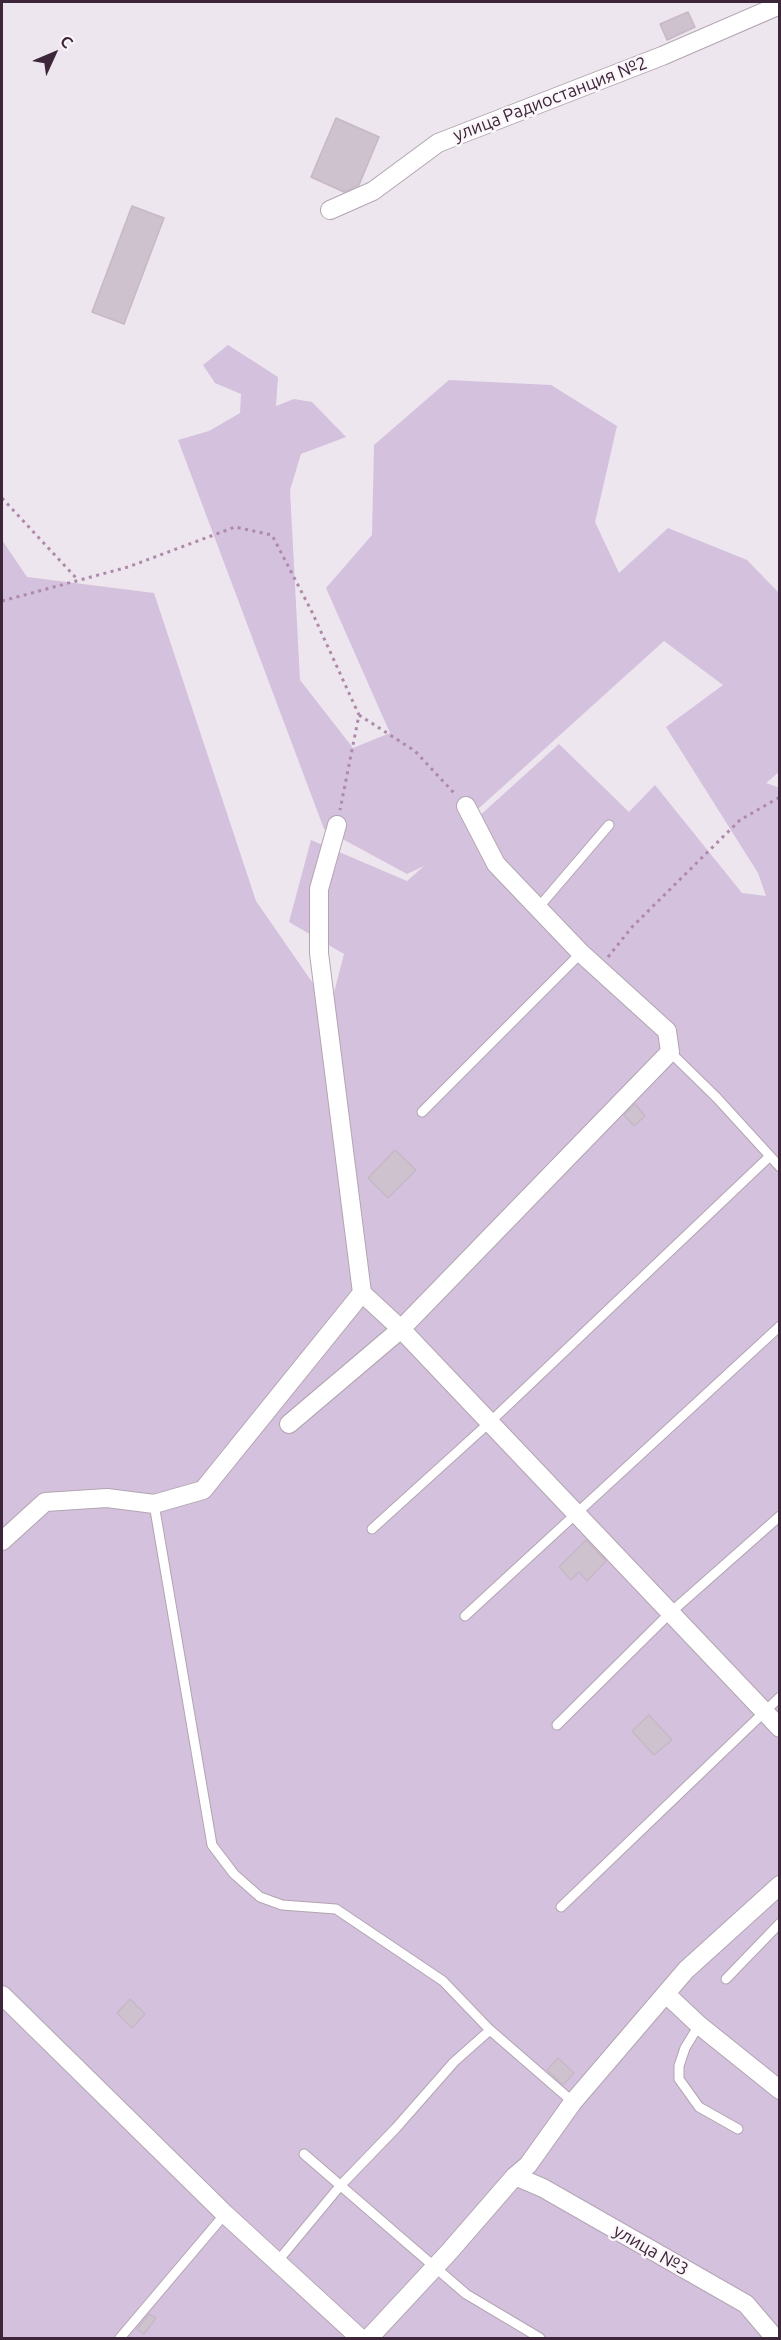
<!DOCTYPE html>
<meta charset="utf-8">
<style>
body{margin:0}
#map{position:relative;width:781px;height:2340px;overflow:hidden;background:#ede6ee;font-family:Ubuntu,sans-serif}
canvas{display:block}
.frame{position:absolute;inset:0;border:3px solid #3e263a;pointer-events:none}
.north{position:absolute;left:24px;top:24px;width:60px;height:60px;-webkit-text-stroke:4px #faf6fa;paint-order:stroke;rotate:46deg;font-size:16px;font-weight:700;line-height:24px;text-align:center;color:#3e263a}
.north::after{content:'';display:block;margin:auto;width:21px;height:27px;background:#3e263a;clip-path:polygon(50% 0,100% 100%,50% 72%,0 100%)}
</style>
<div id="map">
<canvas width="781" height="2340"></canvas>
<div class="frame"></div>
<div class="north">С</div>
</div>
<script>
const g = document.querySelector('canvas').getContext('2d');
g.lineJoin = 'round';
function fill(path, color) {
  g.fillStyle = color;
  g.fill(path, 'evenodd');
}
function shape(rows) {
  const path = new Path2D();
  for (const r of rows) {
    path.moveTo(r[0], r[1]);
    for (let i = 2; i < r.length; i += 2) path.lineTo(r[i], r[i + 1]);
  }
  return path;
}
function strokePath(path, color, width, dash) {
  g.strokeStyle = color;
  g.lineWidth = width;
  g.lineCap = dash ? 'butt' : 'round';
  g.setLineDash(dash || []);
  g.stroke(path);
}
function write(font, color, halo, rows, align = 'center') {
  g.font = font + ' Ubuntu,sans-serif';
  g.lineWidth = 5;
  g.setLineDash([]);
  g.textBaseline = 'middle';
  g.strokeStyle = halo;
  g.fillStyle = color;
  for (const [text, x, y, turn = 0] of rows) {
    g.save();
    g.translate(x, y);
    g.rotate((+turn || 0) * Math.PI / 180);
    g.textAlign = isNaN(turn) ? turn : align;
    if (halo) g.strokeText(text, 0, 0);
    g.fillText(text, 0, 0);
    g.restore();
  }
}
fill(shape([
 [228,345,278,377,276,406,294,399,312,402,346,437,301,454,290,490,300,680,353,748,390,733,326,588,372,535,374,445,449,380,551,385,617,426,595,522,619,573,668,528,747,560,779,593,779,772,766,783,780,788,779,2338,2,2338,2,540,27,577,154,593,256,901,330,1008,344,954,289,922,311,840,407,881,424,866,407,874,324,829,178,440,209,431,240,413,241,394,215,383,203,365],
 [664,641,723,685,666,727,758,873,766,896,742,893,655,785,629,812,559,744,477,818,477,810]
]), '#d4c1dd');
const building = shape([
 [688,12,695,27,667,40,660,24,688,12],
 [336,118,379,137,359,185,344,192,311,177,336,118],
 [132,206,164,218,124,324,92,312,132,206],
 [635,1104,645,1116,634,1126,624,1115,635,1104],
 [395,1150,416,1170,388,1198,368,1178,395,1150],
 [586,1540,606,1561,587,1581,579,1572,571,1580,559,1567,586,1540],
 [649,1715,672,1740,654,1755,632,1731,649,1715],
 [130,1999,145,2014,132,2028,117,2013,130,1999],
 [558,2058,574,2073,563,2085,547,2070,558,2058],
 [149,2314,156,2318,144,2334,137,2329,149,2314]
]);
fill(building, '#cec2ce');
strokePath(building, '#c7b8c7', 1.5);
const lane = shape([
 [538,908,609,825],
 [670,1052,717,1098,780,1167],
 [422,1112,581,953],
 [154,1504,212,1845,234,1874,260,1897,282,1905,336,1909,443,1981,490,2030,573,2102],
 [372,1529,489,1423,769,1157],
 [465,1616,780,1326],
 [557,1725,670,1613,780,1516],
 [561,1907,780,1697],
 [726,1979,780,1923],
 [699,2025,685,2048,679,2066,679,2079,699,2107,738,2129],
 [304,2154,466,2294,540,2338],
 [277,2262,340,2186,396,2128,454,2062,490,2030],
 [120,2338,225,2214]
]);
const street = shape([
 [330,210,373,191,438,143,662,56,780,5],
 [362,1293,401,1329,780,1728],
 [289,1424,401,1329,670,1052,667,1031,581,953,496,864,466,806],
 [2,1541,45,1502,107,1498,154,1504,203,1490,362,1293,319,953,319,889,337,825],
 [666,1994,699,2025,780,2090],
 [2,1995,225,2214,360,2338],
 [515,2176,543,2188,746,2304,775,2338],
 [369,2338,449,2252,515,2176,528,2165,573,2102,686,1970,780,1885]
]);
strokePath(lane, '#b2a5b1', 11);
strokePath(street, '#b2a5b1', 20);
strokePath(shape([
 [2,498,78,580],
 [2,601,128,567,235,527,272,535,312,612,359,715,340,810],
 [359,715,415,751,454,793],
 [608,957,632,927,740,820,780,797]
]), '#ae89aa', 3, [3, 4.5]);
strokePath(lane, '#fff', 9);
strokePath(street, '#fff', 18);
write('18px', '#3e263a', '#faf6fa', [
 ["улица Радиостанция №2",550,99,-21],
 ["улица №3",651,2250,30]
]);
</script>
